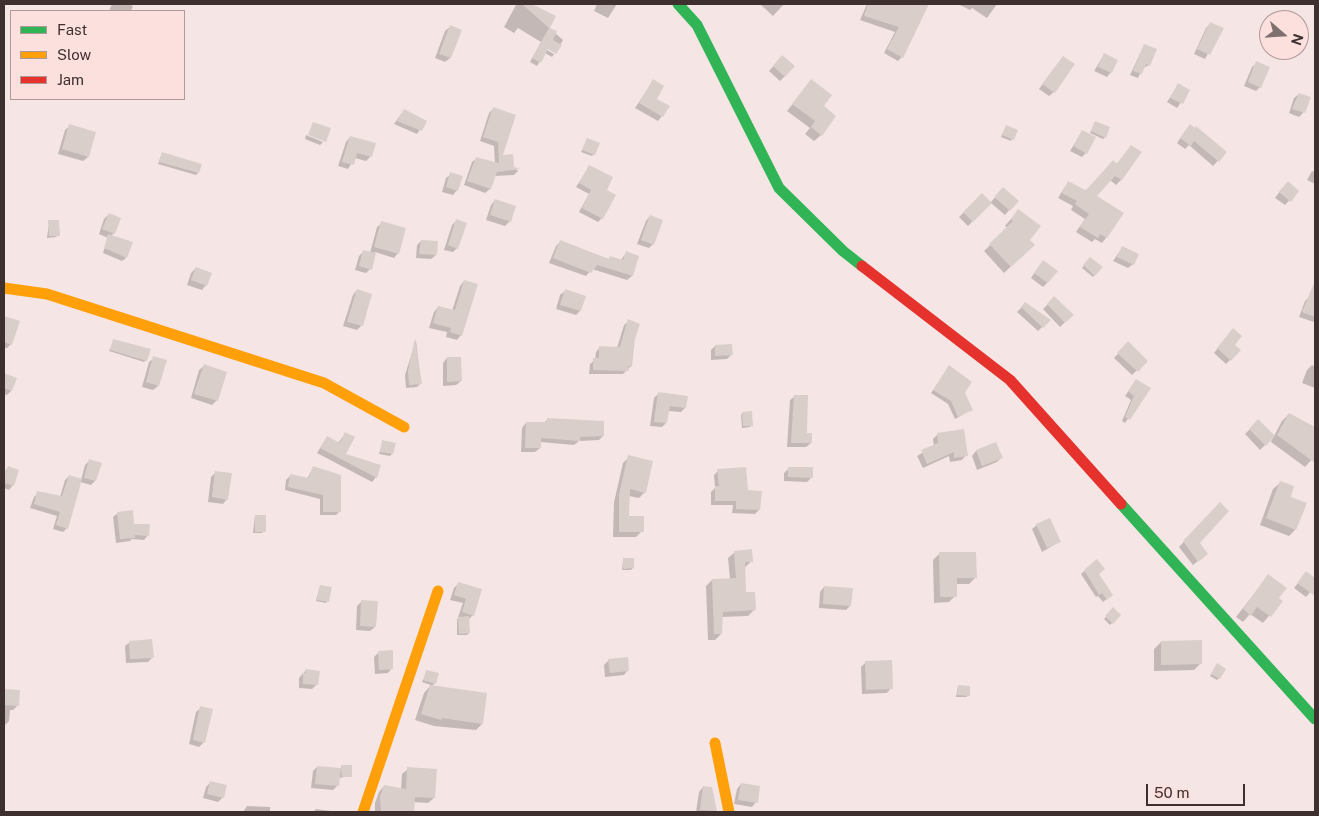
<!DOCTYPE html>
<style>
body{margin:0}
#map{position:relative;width:1319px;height:816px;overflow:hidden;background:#f5e6e5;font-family:"Public Sans",sans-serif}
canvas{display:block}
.frame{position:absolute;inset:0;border:5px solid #3d302f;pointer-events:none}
.legend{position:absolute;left:10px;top:10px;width:175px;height:90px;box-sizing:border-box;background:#fce0de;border:1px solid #b09a98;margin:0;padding:6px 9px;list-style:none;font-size:15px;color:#3d302f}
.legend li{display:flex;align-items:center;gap:10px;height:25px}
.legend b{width:25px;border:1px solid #b09a98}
.north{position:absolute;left:1259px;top:10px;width:50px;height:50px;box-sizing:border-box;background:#fce0de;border:1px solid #b09a98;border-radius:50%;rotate:109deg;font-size:14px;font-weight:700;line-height:20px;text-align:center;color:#3d302f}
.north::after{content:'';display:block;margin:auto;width:18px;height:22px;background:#7d706f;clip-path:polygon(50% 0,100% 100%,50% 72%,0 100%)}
.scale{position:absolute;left:1146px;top:784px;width:99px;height:22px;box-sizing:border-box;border:2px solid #3d302f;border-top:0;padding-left:6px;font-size:15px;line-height:18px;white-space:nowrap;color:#3d302f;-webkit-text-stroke:4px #fce0de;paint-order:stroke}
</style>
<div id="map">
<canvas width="1319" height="816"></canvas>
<div class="frame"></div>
<ul class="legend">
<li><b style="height:6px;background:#30b455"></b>Fast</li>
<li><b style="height:6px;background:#ff9f0a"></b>Slow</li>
<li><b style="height:6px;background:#e5322d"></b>Jam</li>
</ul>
<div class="north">N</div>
<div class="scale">50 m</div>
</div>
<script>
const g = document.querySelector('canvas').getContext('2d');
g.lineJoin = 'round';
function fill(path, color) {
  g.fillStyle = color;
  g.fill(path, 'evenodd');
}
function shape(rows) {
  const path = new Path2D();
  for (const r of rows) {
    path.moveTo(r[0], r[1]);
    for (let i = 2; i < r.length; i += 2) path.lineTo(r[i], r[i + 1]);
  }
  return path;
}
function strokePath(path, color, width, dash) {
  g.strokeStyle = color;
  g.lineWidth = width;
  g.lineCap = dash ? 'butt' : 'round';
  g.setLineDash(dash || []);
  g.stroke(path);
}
fill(shape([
 [112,4,127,4,133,6,131,11,109,11],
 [515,4,529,4,555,17,549,28,563,40,556,52,544,45,542,47,554,54,552,57,545,53,537,66,530,62,541,42,518,28,514,33,504,27,516,5],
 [597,4,617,4,608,18,594,11],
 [760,4,784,4,773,16],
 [867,4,927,5,902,57,898,61,884,53,895,32,860,20],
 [958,4,997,4,987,18,972,8,970,10],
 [1211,23,1222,28,1205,59,1194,54,1206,28],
 [450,27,460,31,450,58,445,62,435,58,445,31],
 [1144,45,1149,65,1143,68,1138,78,1130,75],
 [1104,55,1111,72,1107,77,1094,71],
 [1063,57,1054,92,1049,96,1039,89],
 [778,61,785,76,780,81,769,71],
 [1257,63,1260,87,1256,91,1244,86,1252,67],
 [653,81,655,99,662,116,658,121,635,108],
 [811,81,822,107,821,135,814,141,805,134,810,128,787,111],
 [1178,85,1189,91,1177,108,1167,102],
 [1299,94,1309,98,1303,113,1299,117,1289,113,1294,98],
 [493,109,501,156,518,171,514,175,494,176,490,189,485,193,464,185,472,162,477,158,495,164,494,146,480,141,489,113],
 [404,110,425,122,417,134,394,124],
 [1095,122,1105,137,1103,139,1090,133],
 [70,126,88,157,83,161,58,154,65,130],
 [1005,128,1016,130,1011,141,1001,137],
 [1186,130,1225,153,1213,166,1189,145,1185,149,1177,143],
 [1082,132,1086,153,1082,157,1070,151],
 [306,135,323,142,320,145,305,139],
 [350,137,374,144,370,157,366,161,355,158,348,169,338,166,346,142],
 [587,139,594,154,592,156,581,152],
 [1131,146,1140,153,1121,180,1116,185,1110,180,1096,196,1106,238,1102,243,1095,239,1092,242,1076,232,1085,219,1071,210,1073,206,1058,198,1068,182,1085,191,1116,165],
 [162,153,198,173,196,175,158,164],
 [589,167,602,218,598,222,579,212,589,194,576,187],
 [1312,171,1315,172,1315,184,1307,180],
 [451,174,457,190,453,195,442,192,446,178],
 [1283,187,1298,191,1285,205,1275,198],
 [999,193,1017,201,1005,215,991,203,968,226,959,217,982,195,990,203],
 [495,200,514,206,509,222,505,226,486,220,491,205],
 [1018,211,1029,240,1033,245,1004,273,984,251,1008,228,1005,226],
 [109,214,114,233,111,236,126,258,122,261,103,253,108,238,99,234,104,219],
 [650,216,653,244,649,248,637,244,646,221],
 [456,221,457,248,453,252,444,250,452,225],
 [49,222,58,235,56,237,47,238],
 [382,223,398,253,394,258,375,252,370,269,366,273,355,270,359,256,364,251,370,253,377,227],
 [421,241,436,255,431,259,416,258,417,245],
 [560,242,608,260,610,257,620,261,626,253,638,257,632,276,627,280,592,269,586,276,549,263,556,246],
 [1122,248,1133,264,1128,268,1113,261],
 [1090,258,1101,267,1093,277,1082,268],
 [1039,266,1048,282,1043,287,1031,278],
 [196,268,206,285,202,290,187,285,191,273],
 [464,281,461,335,457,340,446,337,447,332,429,328,434,312,438,307,452,311,460,286],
 [357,290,371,295,361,326,357,330,343,326,353,295],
 [565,291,580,311,576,315,556,309,560,295],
 [1309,297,1315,299,1314,322,1299,317,1305,301],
 [1054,298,1072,315,1060,327,1043,309],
 [1025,304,1049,320,1038,331,1017,312],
 [4,317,18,321,11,344,7,348,4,348],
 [629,321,633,338,631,366,623,374,589,374,590,364,595,360,596,352,600,347,617,348,624,325],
 [1229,334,1233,346,1239,351,1226,364,1214,353],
 [114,340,146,360,144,362,109,351],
 [416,340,421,383,417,387,406,388,405,375],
 [1128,343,1146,361,1132,375,1114,358],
 [715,346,731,355,727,359,711,360,711,350],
 [154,358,165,361,158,386,153,390,142,387,149,362],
 [447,358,461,381,456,385,443,386,443,363],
 [1312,365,1315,367,1315,388,1302,383,1307,370],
 [204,366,217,400,212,405,191,398,199,370],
 [949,367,971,410,955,419,948,404,931,393],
 [4,375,15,379,11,391,7,395,4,394],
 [1136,380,1149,389,1125,423,1122,421,1131,400,1125,396],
 [658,394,685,408,681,412,668,411,666,423,662,427,650,426,654,398],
 [795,396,806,434,811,443,806,447,787,447,790,400],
 [743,413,752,425,750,427,742,428,741,415],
 [1289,414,1315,428,1315,456,1305,467,1271,442,1273,437,1260,450,1245,434,1258,421,1274,436,1282,421],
 [548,419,603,436,599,440,579,441,574,445,540,442,540,448,535,452,521,452,522,428,526,423,544,423],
 [346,433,344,455,376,477,372,482,317,453,327,437,338,443],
 [937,435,966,455,962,460,950,462,949,456,923,468,917,456,934,446,933,439],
 [383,441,392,454,390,456,379,454],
 [996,444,1001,458,997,462,977,470,972,456,976,451],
 [629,457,645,492,639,498,629,496,628,517,642,531,636,537,613,537,614,502,623,463],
 [89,461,95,481,91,485,80,482,67,528,63,532,53,529,57,516,30,508,34,497,38,493,60,497,65,480,69,476,81,480,85,465],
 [8,468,13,485,9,490,4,488,4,472],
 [313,468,340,511,336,515,320,515,320,499,285,490,286,480,290,476,307,479],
 [789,468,812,477,807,482,784,481,784,473],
 [718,471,746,492,759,510,755,514,732,513,733,505,711,505,711,492,715,488,714,475],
 [216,472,227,499,223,504,208,502,211,477],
 [1280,483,1289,497,1295,530,1289,536,1260,525,1273,489],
 [1220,504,1198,543,1202,558,1193,565,1179,547],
 [118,513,133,525,148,535,144,540,132,539,130,541,116,543,113,517],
 [255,516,264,531,262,533,253,533],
 [1037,525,1059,542,1042,552,1032,529],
 [735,552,752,561,744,568,745,594,754,610,748,616,721,617,721,634,715,640,708,640,706,586,712,580,730,579,728,558],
 [939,554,975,578,969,584,956,584,955,596,949,602,934,603,933,560],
 [623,560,633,568,631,570,622,570],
 [1097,561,1098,574,1108,598,1103,602,1098,596,1096,597,1081,574],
 [1306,573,1315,580,1315,587,1306,597,1294,588],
 [1268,576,1277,598,1281,601,1263,623,1250,614,1243,622,1236,617],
 [458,584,480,590,473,615,468,620,469,633,467,635,457,635,457,620,463,603,450,600,454,588],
 [320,586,328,601,326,603,316,601],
 [824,587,850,606,846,610,819,608,820,592],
 [362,601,375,627,370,631,356,630,357,606],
 [1113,609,1120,615,1110,625,1104,619],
 [130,642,153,657,148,662,126,663,125,646],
 [1161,642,1201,663,1194,670,1154,671,1154,649],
 [379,652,392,668,388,673,375,674,374,657],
 [609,660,628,670,624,675,605,677,604,665],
 [866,662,891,688,887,693,862,694,861,667],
 [1215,667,1219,678,1217,680,1210,676],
 [306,670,317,684,312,689,299,688,299,678],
 [427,671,435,683,432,686,482,724,476,730,434,726,415,720,424,693,431,685,422,682],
 [958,686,968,696,966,697,956,697],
 [4,690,19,691,18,705,13,710,10,710,9,721,4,726],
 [201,708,204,742,199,747,189,744,196,712],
 [342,766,351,776,339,778,338,785,333,790,311,788,313,771,317,767,340,769],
 [408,769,434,798,428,803,413,802,413,812,375,812,375,803,379,792,384,786,401,790,402,774],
 [210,783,223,797,218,802,203,798,206,787],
 [741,784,756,802,752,807,734,804,737,789],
 [703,787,711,788,715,812,696,812,699,792],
 [247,806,270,807,270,812,243,812],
 [316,809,331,811,331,812,313,812]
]), '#0003');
fill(shape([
 [522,4,532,4,556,16,550,28,557,31,553,40,562,45,556,54,548,49,541,63,532,58,549,28],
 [868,4,929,4,903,58,887,49,899,27,864,16],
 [1210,22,1224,28,1210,55,1197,49],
 [450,25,462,30,451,58,439,54],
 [1144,44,1157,49,1150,66,1146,64,1142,74,1133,71],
 [1104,53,1118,60,1112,73,1098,67],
 [782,55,795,66,785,77,773,66],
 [1063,56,1075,64,1055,93,1042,84],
 [1256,61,1270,67,1261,88,1248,82],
 [653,79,664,86,657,99,670,106,663,117,639,103],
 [811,79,832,95,824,106,836,116,822,136,811,127,815,121,792,104],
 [1178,83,1190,90,1183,104,1170,98],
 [1299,93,1311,97,1305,113,1292,109],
 [493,107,516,115,503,155,513,154,514,167,520,169,497,172,491,189,467,181,476,157,499,163,498,142,483,137],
 [404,109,427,121,422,131,397,121],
 [1095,121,1110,127,1106,138,1091,131],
 [313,122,331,128,326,142,308,135],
 [69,124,96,132,89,157,62,149],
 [1190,124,1195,128,1196,126,1227,152,1219,162,1194,141,1191,146,1180,138],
 [1006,125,1018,130,1014,140,1002,135],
 [1082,130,1096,137,1087,154,1073,146],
 [350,136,376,143,372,157,357,153,354,165,342,162],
 [587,138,600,143,595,155,582,150],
 [1131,145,1142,152,1122,180,1115,176,1097,196,1124,213,1107,238,1100,234,1098,238,1080,227,1089,214,1075,204,1077,201,1062,193,1068,181,1085,190,1088,188,1113,160,1117,164],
 [162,152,202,164,199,173,159,162],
 [589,165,613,177,607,190,616,195,603,219,582,208,591,190,579,183],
 [450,172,463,176,458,191,446,187],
 [1288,181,1299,191,1291,202,1279,192],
 [1003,187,1019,201,1010,211,994,197],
 [982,193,992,203,973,222,963,212],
 [495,199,516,206,511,222,490,215],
 [1018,209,1041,226,1030,240,1035,245,1011,267,989,244,1013,221,1011,219],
 [109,213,121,218,115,234,102,229],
 [650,215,663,220,654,245,641,240],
 [456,219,467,223,458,249,448,245],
 [48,220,59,220,60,236,49,236],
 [381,221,406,228,399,254,374,247],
 [108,234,133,242,127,258,104,248],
 [421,240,438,241,437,255,419,254],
 [560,240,609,259,610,256,623,260,626,251,639,256,633,276,597,265,591,273,553,258],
 [1122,246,1139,254,1134,265,1117,257],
 [363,250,376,253,372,270,359,266],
 [1090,257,1103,267,1095,276,1083,265],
 [1043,260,1058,271,1048,283,1034,273],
 [196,267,212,273,207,286,191,280],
 [464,280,478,284,462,336,450,332,451,328,433,323,438,306,455,310],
 [1315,281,1315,317,1302,312],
 [357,289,372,294,363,326,347,322],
 [565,289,586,296,581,311,560,305],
 [1054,296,1074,315,1065,323,1047,304],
 [1025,302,1051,320,1043,328,1021,307],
 [4,316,20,321,12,345,4,342],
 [628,319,640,324,635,339,632,367,628,366,629,371,593,370,593,358,599,358,599,346,620,347],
 [1233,328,1242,336,1235,345,1241,350,1231,361,1217,348],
 [415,338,422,384,409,385,408,371],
 [113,339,151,349,147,361,110,350],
 [1128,341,1148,361,1138,372,1117,353],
 [732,344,733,355,715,356,715,345],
 [153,356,167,360,159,386,146,382],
 [447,357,461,357,462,381,447,382],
 [204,364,227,372,218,401,194,394],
 [949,365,972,382,965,393,973,410,958,417,951,401,933,390],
 [4,373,17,378,12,391,4,388],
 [1136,379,1151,388,1130,420,1125,417,1134,396,1128,391],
 [658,392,688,396,686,408,670,406,667,423,654,422],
 [794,395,808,395,807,433,812,433,812,443,791,443],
 [752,411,753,426,743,426,742,412],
 [1289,413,1315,427,1315,463,1277,435],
 [547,418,604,421,604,436,580,437,580,441,541,438,541,448,525,448,526,422,547,422],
 [1258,419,1275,436,1266,446,1249,429],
 [964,429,968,456,954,458,954,452,927,464,921,450,938,443,937,433],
 [345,432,355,437,346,454,381,465,377,478,320,448,327,436,340,443],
 [382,440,396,443,393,454,380,452],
 [996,442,1003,458,982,466,976,450],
 [628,455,653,461,646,493,630,489,629,516,644,516,644,532,619,532,619,495],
 [89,459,102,463,96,481,84,478],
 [8,466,19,470,14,486,4,483,4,471,6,471],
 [313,466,341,475,341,512,323,512,323,495,288,487,290,474,309,478],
 [746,467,748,490,762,491,760,510,736,509,736,501,715,501,715,486,719,486,717,469],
 [788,467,813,467,813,478,788,477],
 [215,471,232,473,228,500,212,497],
 [69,475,82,479,68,529,56,525,60,512,34,504,37,491,62,496],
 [1280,481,1294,486,1291,497,1307,503,1296,530,1266,518],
 [1220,502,1229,511,1200,543,1208,554,1198,562,1183,541],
 [133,510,134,524,150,524,149,536,135,535,135,538,120,539,117,512],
 [255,515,266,515,266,532,255,532],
 [1050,518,1061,542,1047,548,1036,524],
 [752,549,753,562,745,562,746,592,755,592,756,610,723,612,722,634,714,634,712,579,736,578,734,551],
 [939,552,976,552,977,578,957,578,957,597,940,597],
 [623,558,634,558,634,568,623,569],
 [1097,559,1105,569,1099,574,1113,595,1107,600,1102,593,1099,595,1084,570],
 [1306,571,1315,578,1315,596,1297,583],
 [1268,574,1287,588,1279,598,1283,601,1271,617,1257,607,1251,616,1243,609],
 [458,582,482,589,474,616,462,612,466,599,454,595],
 [320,585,332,587,329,602,317,600],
 [824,586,853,588,851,606,823,604],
 [361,600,378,601,376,627,360,626],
 [1113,607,1121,615,1113,624,1105,616],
 [469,616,470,633,459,634,458,617],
 [152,639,154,658,130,659,129,641],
 [1202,640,1202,664,1161,665,1161,641],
 [393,650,393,669,379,670,378,651],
 [628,657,629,671,610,673,608,659],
 [892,660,893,689,866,690,865,661],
 [1217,663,1226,669,1220,679,1211,674],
 [306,669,320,671,318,685,303,684,303,673,305,673],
 [426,670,439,673,436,684,423,680],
 [430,685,487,693,483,724,442,718,441,720,421,714],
 [958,685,970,686,970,696,957,695],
 [4,689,20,690,19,706,4,705],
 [200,706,213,709,205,743,193,740],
 [341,765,352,765,352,777,342,777],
 [317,766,341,768,339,786,315,784],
 [407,767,437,769,435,798,415,797,414,812,381,812,380,797,384,785,406,789],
 [210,781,227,785,224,798,207,794],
 [741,783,760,786,758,803,738,800],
 [703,786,712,787,717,811,700,810]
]), '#dacecb');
strokePath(shape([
 [678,4,697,25,779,188,843,251,862,266],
 [1121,504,1315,719]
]), '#30b455', 11);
strokePath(shape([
 [4,288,47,294,324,383,404,427],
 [715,743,729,812],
 [363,812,438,591]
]), '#ff9f0a', 11);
strokePath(shape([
 [862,266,1010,380,1121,504]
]), '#e5322d', 11);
</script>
